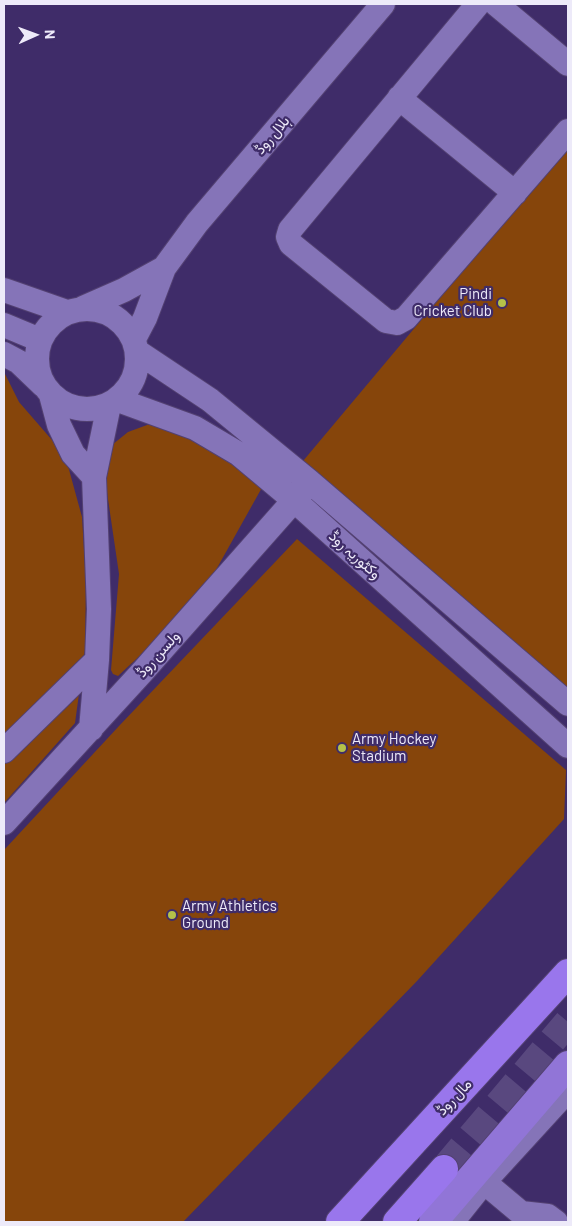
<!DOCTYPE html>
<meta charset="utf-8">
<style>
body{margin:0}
#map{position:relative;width:572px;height:1226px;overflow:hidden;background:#3f2c69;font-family:Barlow,sans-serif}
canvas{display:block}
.frame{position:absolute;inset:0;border:5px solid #edeaf9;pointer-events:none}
.north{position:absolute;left:10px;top:10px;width:50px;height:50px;-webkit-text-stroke:4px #3f2c69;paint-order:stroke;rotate:88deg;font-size:14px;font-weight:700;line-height:20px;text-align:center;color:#edeaf9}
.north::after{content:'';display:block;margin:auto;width:18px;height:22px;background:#edeaf9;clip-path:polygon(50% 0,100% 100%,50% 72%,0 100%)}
</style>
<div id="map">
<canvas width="572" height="1226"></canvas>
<div class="frame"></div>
<div class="north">N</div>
</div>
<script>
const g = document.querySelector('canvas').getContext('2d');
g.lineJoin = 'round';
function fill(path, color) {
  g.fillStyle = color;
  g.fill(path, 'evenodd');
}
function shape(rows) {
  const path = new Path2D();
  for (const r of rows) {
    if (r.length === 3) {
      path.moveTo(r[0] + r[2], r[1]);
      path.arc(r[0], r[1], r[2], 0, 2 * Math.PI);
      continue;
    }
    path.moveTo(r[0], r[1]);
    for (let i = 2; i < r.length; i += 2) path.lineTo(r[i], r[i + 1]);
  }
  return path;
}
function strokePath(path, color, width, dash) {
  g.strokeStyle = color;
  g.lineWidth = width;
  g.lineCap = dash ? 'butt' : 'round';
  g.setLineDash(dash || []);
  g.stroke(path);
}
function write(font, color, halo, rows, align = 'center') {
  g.font = font + ' Barlow,Vazirmatn,sans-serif';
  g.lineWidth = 4.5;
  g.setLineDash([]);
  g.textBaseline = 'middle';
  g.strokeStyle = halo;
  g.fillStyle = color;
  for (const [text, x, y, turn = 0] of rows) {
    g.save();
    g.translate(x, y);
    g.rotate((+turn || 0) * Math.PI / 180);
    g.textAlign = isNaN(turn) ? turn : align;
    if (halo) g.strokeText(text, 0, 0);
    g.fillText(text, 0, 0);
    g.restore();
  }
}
fill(shape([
 [568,145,568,691,303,461],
 [4,372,19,402,65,455,82,517,86,583,85,650,75,723,4,803],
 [158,421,191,430,264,484,212,577,176,622,118,676,113,674,111,670,119,574,104,472,107,449,128,432],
 [297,539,566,770,564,819,417,981,183,1222,4,1222,4,850,119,726]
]), '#86450b');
strokePath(shape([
 [444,1169,568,1022]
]), '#59487f', 28, [28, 14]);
const minor = shape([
 [478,4,290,230,288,237,291,244,386,321,397,323,406,318,568,131],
 [496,4,568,64],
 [399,98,515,193],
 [4,290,67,312],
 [83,308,124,290,164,268],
 [87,359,50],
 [4,325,40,340],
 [134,339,145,318,164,268,197,223,383,4],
 [138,352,210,400,310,482,568,704],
 [4,354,19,362,43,385],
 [51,395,59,425,73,454,94,477],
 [118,400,195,428,239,454,295,501,568,746],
 [91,729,97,660,99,609,94,477,109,405],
 [4,751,97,660],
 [4,823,144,670,305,488],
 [484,1182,521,1213,548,1216,556,1222],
 [452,1222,484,1182,568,1090]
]);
const major = shape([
 [433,1222,568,1065]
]);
const highway = shape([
 [340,1222,568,973],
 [397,1222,444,1169]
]);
strokePath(minor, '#534172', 26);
strokePath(major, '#534172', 30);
strokePath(highway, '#534172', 30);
strokePath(minor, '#8574b8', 24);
strokePath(major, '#9175d7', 28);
strokePath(highway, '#9976ec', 28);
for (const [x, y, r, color] of [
 [502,303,5,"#b5c249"],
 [342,748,5,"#b5c249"],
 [172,915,5,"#b5c249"]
]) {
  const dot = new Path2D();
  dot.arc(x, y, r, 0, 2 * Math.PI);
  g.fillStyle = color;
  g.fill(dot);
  strokePath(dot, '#3f2c69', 2);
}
write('15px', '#edeaf9', '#3f2c69', [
 ["ہلال روڈ",272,135,-50],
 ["وکٹوریہ روڈ",355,555,42],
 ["ولسن روڈ",158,654,-48],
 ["مال روڈ",454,1097,-47]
]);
write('15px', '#edeaf9', '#3f2c69', [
 ["Pindi",492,294,"right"],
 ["Cricket Club",492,311,"right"],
 ["Army Hockey",352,739],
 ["Stadium",352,756],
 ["Army Athletics",182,906],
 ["Ground",182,923]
], 'left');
</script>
